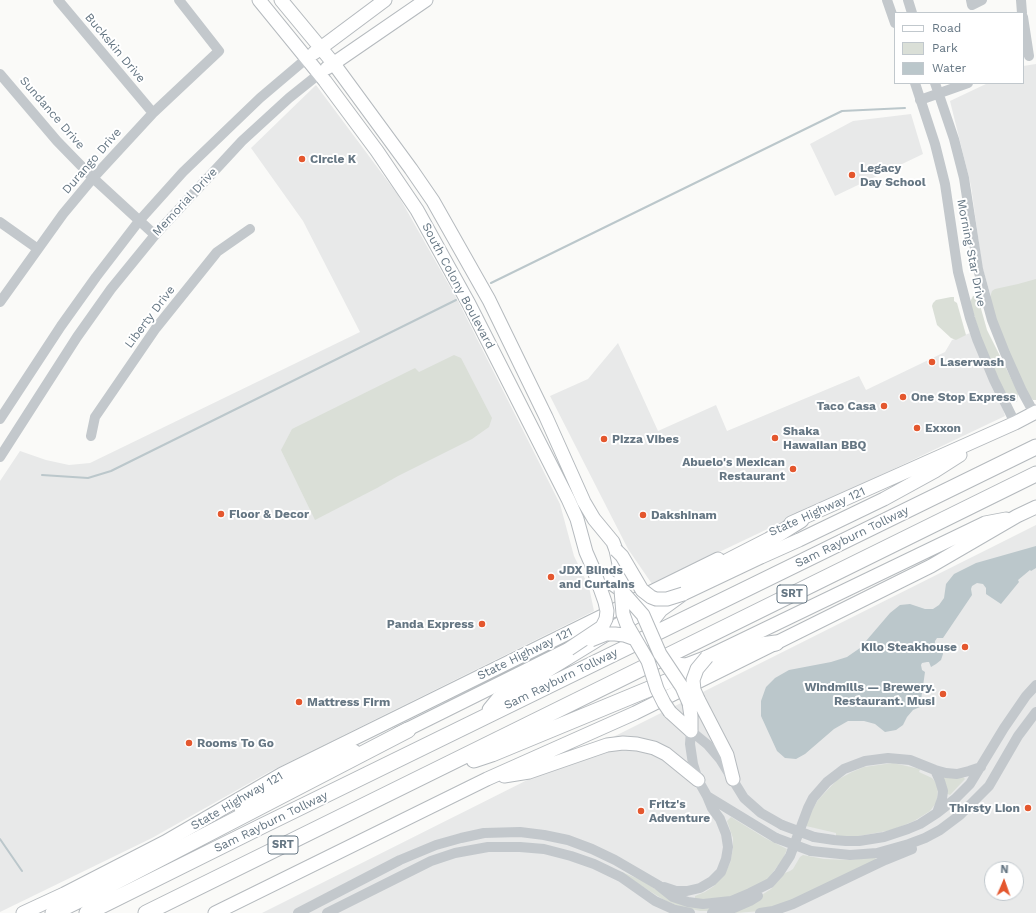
<!DOCTYPE html>
<meta charset="utf-8">
<style>
body{margin:0}
#map{position:relative;width:1036px;height:913px;overflow:hidden;background:#fafaf8;font-family:"Work Sans",sans-serif}
canvas{display:block}
.legend{position:absolute;left:894px;top:12px;width:130px;height:72px;box-sizing:border-box;background:#fff;border:1px solid #c1c8cd;margin:0;padding:5px 7px;list-style:none;font-size:12px;color:#657683}
.legend li{display:flex;align-items:center;gap:8px;height:20px}
.legend b{width:20px;border:1px solid #c1c8cd}
.north{position:absolute;left:984px;top:861px;width:40px;height:40px;box-sizing:border-box;background:#fff;border:1px solid #c1c8cd;border-radius:50%;rotate:2deg;font-size:11px;font-weight:700;line-height:16px;text-align:center;color:#657683}
.north::after{content:'';display:block;margin:auto;width:14px;height:18px;background:#e4572e;clip-path:polygon(50% 0,100% 100%,50% 72%,0 100%)}
</style>
<div id="map">
<canvas width="1036" height="913"></canvas>
<ul class="legend">
<li><b style="height:5px;background:#fff"></b>Road</li>
<li><b style="height:11px;background:#dadfd7"></b>Park</li>
<li><b style="height:11px;background:#bbc7cb"></b>Water</li>
</ul>
<div class="north">N</div>
</div>
<script>
const g = document.querySelector('canvas').getContext('2d');
g.lineJoin = 'round';
function fill(path, color) {
  g.fillStyle = color;
  g.fill(path, 'evenodd');
}
function shape(rows) {
  const path = new Path2D();
  for (const r of rows) {
    path.moveTo(r[0], r[1]);
    for (let i = 2; i < r.length; i += 2) path.lineTo(r[i], r[i + 1]);
  }
  return path;
}
function strokePath(path, color, width, dash) {
  g.strokeStyle = color;
  g.lineWidth = width;
  g.lineCap = dash ? 'butt' : 'round';
  g.setLineDash(dash || []);
  g.stroke(path);
}
function write(font, color, halo, rows, align = 'center') {
  g.font = font + ' "Work Sans",sans-serif';
  g.lineWidth = 4;
  g.setLineDash([]);
  g.textBaseline = 'middle';
  g.strokeStyle = halo;
  g.fillStyle = color;
  for (const [text, x, y, turn = 0] of rows) {
    g.save();
    g.translate(x, y);
    g.rotate((+turn || 0) * Math.PI / 180);
    g.textAlign = isNaN(turn) ? turn : align;
    if (halo) g.strokeText(text, 0, 0);
    g.fillText(text, 0, 0);
    g.restore();
  }
}
fill(shape([
 [1036,64,1036,398,997,318,982,266,971,186,950,101,988,83,1023,83,1023,66],
 [316,85,398,195,458,301,560,504,574,556,589,587,594,611,269,772,152,838,0,912,0,481,20,451,46,460,69,465,90,463,360,332,303,221,251,148],
 [911,114,923,154,835,196,810,144,853,121],
 [970,333,1003,409,1005,416,652,584,628,549,550,396,588,379,618,343,658,431,716,405,727,431,859,376,866,390,945,352,952,340],
 [1036,525,1036,913,262,913],
 [992,869,1016,869,1016,893,992,893]
]), '#e8e9e9');
fill(shape([
 [1036,279,1036,400,1033,400,1030,397,1010,356,996,319,990,297,992,291,995,289,1018,284],
 [973,296,977,296,978,298,987,330,1016,388,1018,394,1017,402,1010,399,1006,394,995,374,980,335,970,302],
 [951,297,954,297,954,301,957,303,966,335,956,340,951,338,937,325,932,306,933,303,936,300],
 [454,355,461,358,492,418,489,427,472,439,398,476,377,488,315,520,281,450,292,429,415,368,419,372],
 [893,763,920,769,919,772,932,778,936,783,938,789,937,798,936,803,930,811,914,821,892,830,859,836,836,836,836,833,806,826,810,814,818,800,837,780,852,772,864,767],
 [945,776,962,776,965,779,950,795,945,793,942,780],
 [731,817,765,838,787,849,783,859,767,880,734,897,695,900,695,896,705,892,714,886,725,873,730,863,733,849,733,838,727,821],
 [803,855,824,859,850,860,875,857,877,863,810,894,761,911,736,913,736,910,745,906,771,889,785,873,790,871,793,869,800,857],
 [622,872,641,880,663,894,721,905,713,911,700,911,678,906,664,900,621,873]
]), '#dadfd7');
fill(shape([
 [1036,546,1036,568,1031,571,1030,570,1018,580,1019,582,1001,604,986,594,986,588,983,584,977,583,972,586,971,589,972,595,943,638,937,638,935,641,935,644,938,647,942,647,943,654,941,660,936,664,931,667,929,662,927,662,922,663,921,665,922,670,925,672,920,707,913,710,907,717,903,725,896,730,885,732,875,724,864,721,848,721,834,729,805,754,796,759,785,758,777,751,761,716,761,701,766,687,775,678,789,670,831,662,847,657,860,648,890,613,900,605,910,604,925,609,933,609,939,605,944,598,946,584,954,574,976,563]
]), '#bbc7cb');
strokePath(shape([
 [491,283,842,111,905,108],
 [42,475,88,478,111,471,456,300],
 [0,839,22,871]
]), '#bbc7cb', 2);
const major = shape([
 [259,0,325,81,377,151,417,210,469,304,568,499,577,519,586,552,593,568,594,571,621,590],
 [281,0,334,64,411,169,433,201,489,300,546,417,584,502,594,519,613,542,616,550,621,574,621,590],
 [314,53,385,0],
 [327,68,426,0],
 [791,523,1015,423,1036,412],
 [650,632,654,619,661,610,683,594,761,557,799,540,884,499,935,471,960,455],
 [666,663,686,665,707,657,985,523,1006,519],
 [698,699,727,755,733,779],
 [689,703,691,716,691,731],
 [670,712,691,731],
 [398,734,569,649],
 [504,776,529,772,607,745,623,743,637,744,654,748,666,754,698,780],
 [241,808,336,759,354,751],
 [23,913,64,894,165,842,282,774,718,559],
 [215,913,487,779,635,713,931,566,1017,516,1036,507]
]);
const highway = shape([
 [490,710,499,699,685,585,728,561,769,540,801,520],
 [474,760,492,754,753,646,776,643],
 [53,913,96,892,408,730],
 [87,913,260,827,1036,447],
 [146,913,1036,474]
]);
strokePath(major, '#b5babe', 15);
strokePath(highway, '#b4b9bd', 17);
strokePath(shape([
 [58,0,153,113],
 [887,0,895,23],
 [908,0,912,13],
 [971,0,972,5,982,0],
 [1021,0,1022,13],
 [1023,17,1029,56],
 [0,74,57,141,93,178,155,235],
 [915,83,935,144,945,184,958,272,970,318,977,339,994,380,1015,423],
 [935,83,954,139,964,178,978,269,992,320,1005,353,1022,391,1034,413],
 [920,100,968,83],
 [0,222,38,249],
 [0,302,63,214,93,178,153,113,219,51,179,0],
 [0,419,61,326,96,277,139,221,183,172,260,98,306,59],
 [91,436,95,417,156,328,217,252,250,229],
 [0,457,77,337,111,289,155,235,242,141,289,98,319,74],
 [691,731,690,744,693,764,698,780,707,796,776,838],
 [691,731,708,745,720,759,744,798,761,813,782,825],
 [935,770,940,781,943,791,942,799,937,813],
 [814,837,834,840,846,841,859,841,884,837,908,829,920,824,937,813,955,799,970,784,1004,728,1026,696,1036,685],
 [811,851,850,855,877,853,909,844,925,838,940,830,960,815,989,786,1018,736,1036,712],
 [664,887,676,891,687,891,700,888,712,881,721,872,726,859,728,847,726,834,720,819,712,808,707,796],
 [298,913,400,860,436,845,461,838,484,833,520,832,544,835,568,840,592,849,615,860,658,885,673,897,688,902,703,904,731,901,750,893,770,883,779,873,790,856,808,808,813,798,827,782,844,769,865,761,888,758,910,760,935,770,946,773,957,774,969,771,981,767],
 [327,913,431,861,455,853,488,847,520,847,544,849,571,856,594,864,621,877,655,901,675,910,690,913],
 [712,913,734,908,750,901,758,896],
 [760,913,773,911,793,904,885,860,912,849]
]), '#c3c8cc', 10);
strokePath(major, '#fff', 13);
strokePath(highway, '#fff', 15);
const majorBridge = shape([
 [616,550,622,556,642,590,651,597,656,599,667,599,683,594],
 [621,590,623,614,627,625,648,661,657,689,664,703,670,712],
 [621,590,643,615,660,654,682,687,689,703],
 [591,640,606,634,615,634,624,635,635,639],
 [569,649,602,627,606,619,607,611,605,602,594,571],
 [698,699,694,690,693,680,697,669,707,657]
]);
strokePath(majorBridge, '#b5babe', 15, []);
strokePath(shape([
 [782,825,814,837],
 [776,838,811,851]
]), '#c3c8cc', 10);
strokePath(majorBridge, '#fff', 13);
for (const [x, y, r, color] of [
 [302,159,4,"#e4572e"],
 [852,175,4,"#e4572e"],
 [932,362,4,"#e4572e"],
 [903,397,4,"#e4572e"],
 [884,406,4,"#e4572e"],
 [917,428,4,"#e4572e"],
 [775,438,4,"#e4572e"],
 [604,439,4,"#e4572e"],
 [793,469,4,"#e4572e"],
 [221,514,4,"#e4572e"],
 [643,515,4,"#e4572e"],
 [551,577,4,"#e4572e"],
 [482,624,4,"#e4572e"],
 [965,647,4,"#e4572e"],
 [943,694,4,"#e4572e"],
 [299,702,4,"#e4572e"],
 [189,743,4,"#e4572e"],
 [1028,808,4,"#e4572e"],
 [641,811,4,"#e4572e"]
]) {
  const dot = new Path2D();
  dot.arc(x, y, r, 0, 2 * Math.PI);
  g.fillStyle = color;
  g.fill(dot);
  strokePath(dot, '#fff', 1.5);
}
for (const [x, y, w] of [
 [792,594,30],
 [283,845,30]
]) {
  const box = new Path2D();
  box.roundRect(x - w / 2, y - 9, w, 18, 3);
  g.fillStyle = '#fff';
  g.fill(box);
  strokePath(box, '#657683', 1);
}
write('bold 11px', '#657683', null, [
 ["SRT",792,594],
 ["SRT",283,845]
]);
write('12px', '#657683', '#fff', [
 ["Buckskin Drive",115,48,50],
 ["Sundance Drive",52,113,49],
 ["Durango Drive",92,161,-49],
 ["Memorial Drive",185,202,-47],
 ["Morning Star Drive",971,253,79],
 ["South Colony Boulevard",458,286,62],
 ["Liberty Drive",150,317,-53],
 ["State Highway 121",817,512,-24],
 ["Sam Rayburn Tollway",852,537,-26],
 ["State Highway 121",525,654,-26],
 ["Sam Rayburn Tollway",561,679,-26],
 ["State Highway 121",237,801,-30],
 ["Sam Rayburn Tollway",271,822,-26]
]);
write('bold 12px', '#657683', '#fff', [
 ["Circle K",310,159],
 ["Legacy",860,168],
 ["Day School",860,182],
 ["Laserwash",940,362],
 ["One Stop Express",911,397],
 ["Taco Casa",876,406,"right"],
 ["Exxon",925,428],
 ["Shaka",783,431],
 ["Hawaiian BBQ",783,445],
 ["Pizza Vibes",612,439],
 ["Abuelo's Mexican",785,462,"right"],
 ["Restaurant",785,476,"right"],
 ["Floor & Decor",229,514],
 ["Dakshinam",651,515],
 ["JDX Blinds",559,570],
 ["and Curtains",559,584],
 ["Panda Express",474,624,"right"],
 ["Kilo Steakhouse",957,647,"right"],
 ["Windmills — Brewery.",935,687,"right"],
 ["Restaurant. Musi",935,701,"right"],
 ["Mattress Firm",307,702],
 ["Rooms To Go",197,743],
 ["Fritz's",649,804],
 ["Adventure",649,818],
 ["Thirsty Lion",1020,808,"right"]
], 'left');
</script>
